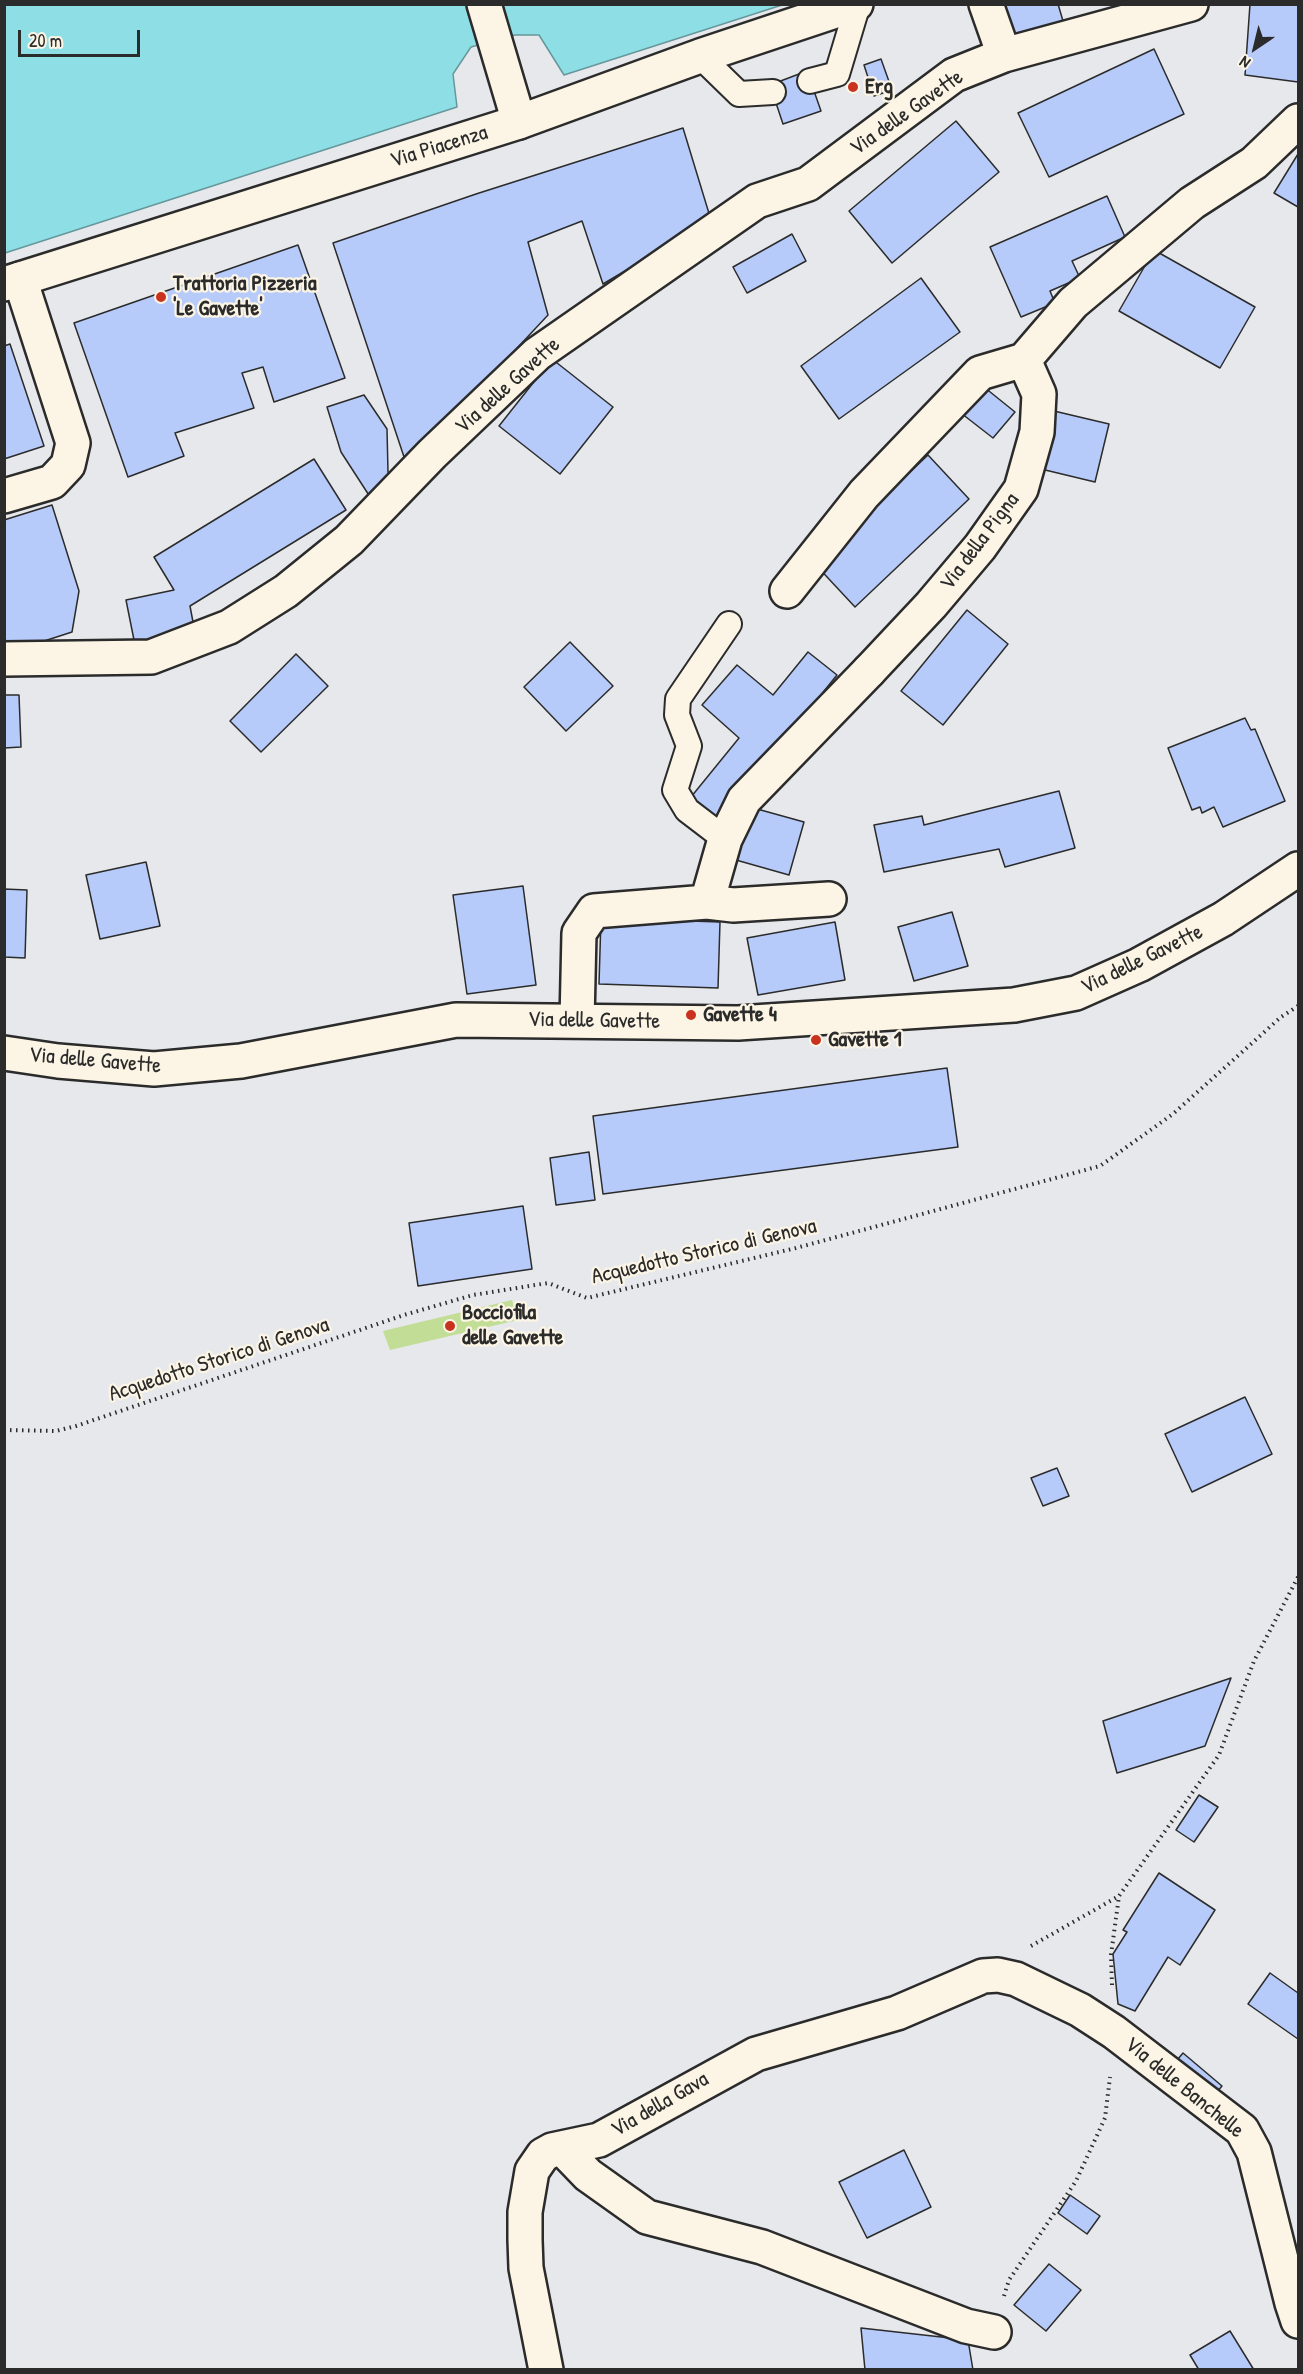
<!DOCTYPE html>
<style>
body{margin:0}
#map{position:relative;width:1303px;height:2374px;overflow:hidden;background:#e7e8eb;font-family:"Patrick Hand",sans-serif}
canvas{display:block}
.frame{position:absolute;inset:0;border:6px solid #2b2b2b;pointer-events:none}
.north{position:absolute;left:1225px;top:18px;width:60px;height:60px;-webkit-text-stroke:4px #fcf5e5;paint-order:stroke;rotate:215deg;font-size:16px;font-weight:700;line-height:24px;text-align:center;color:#2b2b2b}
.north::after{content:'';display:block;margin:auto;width:21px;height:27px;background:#2b2b2b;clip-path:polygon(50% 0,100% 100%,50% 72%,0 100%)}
.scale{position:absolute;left:18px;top:30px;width:122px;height:27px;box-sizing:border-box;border:3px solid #2b2b2b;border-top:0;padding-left:8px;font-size:18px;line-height:21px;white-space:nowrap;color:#2b2b2b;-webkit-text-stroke:4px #fcf5e5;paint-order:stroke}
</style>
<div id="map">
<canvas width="1303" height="2374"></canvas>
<div class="frame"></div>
<div class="north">N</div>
<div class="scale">20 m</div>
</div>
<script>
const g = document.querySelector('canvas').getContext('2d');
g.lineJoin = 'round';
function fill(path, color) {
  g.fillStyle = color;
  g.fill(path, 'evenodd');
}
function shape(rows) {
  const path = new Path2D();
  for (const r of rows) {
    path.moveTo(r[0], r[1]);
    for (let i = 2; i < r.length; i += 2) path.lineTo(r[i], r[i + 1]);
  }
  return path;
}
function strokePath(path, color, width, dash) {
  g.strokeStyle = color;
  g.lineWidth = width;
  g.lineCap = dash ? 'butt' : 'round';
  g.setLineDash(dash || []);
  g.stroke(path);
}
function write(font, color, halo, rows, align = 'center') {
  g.font = font + ' "Patrick Hand",sans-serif';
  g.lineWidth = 4.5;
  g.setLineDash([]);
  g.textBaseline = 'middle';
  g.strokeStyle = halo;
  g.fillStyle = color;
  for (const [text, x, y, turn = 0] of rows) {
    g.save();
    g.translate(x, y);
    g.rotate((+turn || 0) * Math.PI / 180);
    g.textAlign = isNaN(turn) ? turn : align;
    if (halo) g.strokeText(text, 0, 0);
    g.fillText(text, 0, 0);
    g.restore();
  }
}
fill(shape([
 [512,1300,518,1320,390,1350,383,1331]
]), '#c2dd95');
const water = shape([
 [4,5,782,5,564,75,539,35,515,35,471,47,453,74,457,107,5,253,4,5]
]);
fill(water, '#8ddfe5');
strokePath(water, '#66979b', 1.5);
const building = shape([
 [997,4,1058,4,1063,21,1009,37,997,4],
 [1250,4,1298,4,1298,82,1245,75,1250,4],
 [1154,49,1184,114,1049,177,1018,113,1154,49],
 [881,59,892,90,874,96,864,65,881,59],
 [807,71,821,111,783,124,770,85,807,71],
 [956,121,999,172,892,263,849,211,956,121],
 [683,128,711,220,603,284,582,221,528,242,548,315,407,466,333,243,476,194,683,128],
 [1298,154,1298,207,1274,193,1298,154],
 [1107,196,1125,237,1072,261,1080,278,1050,291,1055,303,1021,317,990,247,1107,196],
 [792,234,806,261,747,293,733,267,792,234],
 [298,245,345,378,274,402,263,367,242,373,254,408,175,433,184,456,128,477,74,323,298,245],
 [1154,250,1255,307,1220,368,1119,311,1154,250],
 [921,278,960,332,839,419,801,366,921,278],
 [10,344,44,446,4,459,4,346,10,344],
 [552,359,613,407,560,474,499,426,552,359],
 [979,383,1015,412,993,438,957,410,979,383],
 [364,395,387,429,388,472,394,481,374,503,341,452,327,407,364,395],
 [1054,411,1109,424,1095,482,1041,469,1054,411],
 [928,455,969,499,855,607,814,563,928,455],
 [314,459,346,510,190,606,196,638,136,650,126,600,174,590,154,557,314,459],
 [52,505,79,591,72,632,38,643,4,642,4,520,52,505],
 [967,610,1008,644,943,725,901,691,967,610],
 [570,642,613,686,566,731,524,687,570,642],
 [808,652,837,675,720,820,691,797,739,738,702,705,737,665,773,695,808,652],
 [296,654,328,686,261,752,230,721,296,654],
 [4,695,19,695,21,747,4,748,4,695],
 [1245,718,1251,730,1255,729,1285,801,1223,827,1214,807,1202,813,1200,807,1192,810,1168,748,1245,718],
 [1059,791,1075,848,1005,867,999,849,884,872,874,825,922,816,924,825,1059,791],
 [750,807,804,822,789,875,736,860,750,807],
 [146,862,160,926,100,939,86,875,146,862],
 [523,886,536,985,467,994,453,895,523,886],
 [4,889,27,890,25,958,4,957,4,889],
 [952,912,968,966,914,981,898,927,952,912],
 [601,918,720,922,718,988,599,984,601,918],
 [835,922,845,980,758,995,747,938,835,922],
 [947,1068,958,1147,603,1194,593,1116,947,1068],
 [589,1152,595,1200,556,1205,550,1158,589,1152],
 [523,1206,532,1269,418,1286,409,1223,523,1206],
 [1245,1397,1272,1454,1192,1492,1165,1434,1245,1397],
 [1057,1468,1069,1496,1043,1506,1031,1478,1057,1468],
 [1231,1678,1205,1746,1117,1773,1103,1721,1231,1678],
 [1199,1795,1218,1807,1194,1842,1176,1830,1199,1795],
 [1159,1873,1215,1910,1180,1965,1168,1957,1135,2011,1118,2004,1113,1954,1127,1932,1123,1930,1159,1873],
 [1270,1973,1298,1993,1298,2039,1248,2004,1270,1973],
 [1183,2053,1222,2086,1211,2099,1172,2066,1183,2053],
 [904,2150,931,2207,867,2238,839,2182,904,2150],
 [1070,2195,1100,2216,1087,2234,1058,2213,1070,2195],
 [1049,2264,1081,2290,1046,2331,1014,2305,1049,2264],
 [861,2328,968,2340,973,2370,865,2370,861,2328],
 [1230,2331,1254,2370,1199,2370,1190,2355,1230,2331]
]);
fill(building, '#b7cbfa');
strokePath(building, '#2b2b2b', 1.5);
const service = shape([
 [700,56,739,94,773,92],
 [810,81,837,74,858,4],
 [725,839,687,810,675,790,689,746,677,715,678,699,729,624]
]);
const pedestrian = shape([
 [787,591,864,494,980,373,1024,360],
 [869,671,931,605,980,547,1021,489,1037,432,1039,394,1024,360,1073,303,1192,203,1254,163,1298,121]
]);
const minor = shape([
 [484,4,519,122],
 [1004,55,1191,4],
 [4,496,52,482,68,465,73,443,20,279],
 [4,659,151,657,229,627,286,591,349,540,432,454,537,354,757,201,808,184,954,75,1004,55,986,4],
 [707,902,725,839,744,800,869,671],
 [577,1021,579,933,594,911,707,902,733,905,829,899],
 [4,1053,58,1061,154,1069,241,1061,456,1020,738,1023,1014,1005,1076,993,1139,965,1223,919,1298,869],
 [562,2148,588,2175,647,2217,762,2247,966,2326,994,2332],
 [546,2370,526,2268,525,2240,525,2212,532,2171,543,2155,552,2150,599,2140,756,2054,897,2013,983,1976,998,1975,1016,1979,1080,2010,1114,2032,1242,2130,1254,2152,1292,2303,1298,2321]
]);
const secondary = shape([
 [4,284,519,122,700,56,856,4]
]);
strokePath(service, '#2b2b2b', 28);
strokePath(pedestrian, '#2b2b2b', 38);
strokePath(minor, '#2b2b2b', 38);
strokePath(secondary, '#2b2b2b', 38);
strokePath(shape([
 [4,1430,56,1431,76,1426,404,1315,473,1295,548,1283,587,1298,796,1248,1100,1166,1173,1114,1281,1017,1298,1006],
 [1031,1946,1119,1896],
 [1112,1985,1111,1955,1119,1896,1219,1755,1254,1661,1298,1577],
 [1004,2296,1009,2280,1076,2181,1105,2118,1110,2077]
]), '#2b2b2b', 4, [1.5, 4.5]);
strokePath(service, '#fcf5e5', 24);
strokePath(pedestrian, '#fcf5e5', 33);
strokePath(minor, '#fcf5e5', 33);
strokePath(secondary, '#fcf5e5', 33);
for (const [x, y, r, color] of [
 [853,87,6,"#c8321e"],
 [161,297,6,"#c8321e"],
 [691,1015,6,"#c8321e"],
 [816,1040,6,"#c8321e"],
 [450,1326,6,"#c8321e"]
]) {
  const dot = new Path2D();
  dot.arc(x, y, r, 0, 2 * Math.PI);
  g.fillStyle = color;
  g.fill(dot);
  strokePath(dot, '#fcf5e5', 2);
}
write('bold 22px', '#2b2b2b', '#fcf5e5', [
 ["Erg",865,87],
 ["Trattoria Pizzeria",173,284],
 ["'Le Gavette'",173,309],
 ["Gavette 4",703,1015],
 ["Gavette 1",828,1040],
 ["Bocciofila",462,1313],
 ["delle Gavette",462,1338]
], 'left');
write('22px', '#2b2b2b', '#fcf5e5', [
 ["Via delle Gavette",907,113,-35],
 ["Via Piacenza",439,147,-17],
 ["Via delle Gavette",508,386,-42],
 ["Via della Pigna",980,542,-53],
 ["Via delle Gavette",1142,960,-26],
 ["Via delle Gavette",594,1021,1],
 ["Via delle Gavette",95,1061,5],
 ["Acquedotto Storico di Genova",704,1252,-13],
 ["Acquedotto Storico di Genova",219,1360,-18],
 ["Via delle Banchelle",1184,2088,39],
 ["Via della Gava",660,2105,-30]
]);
</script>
